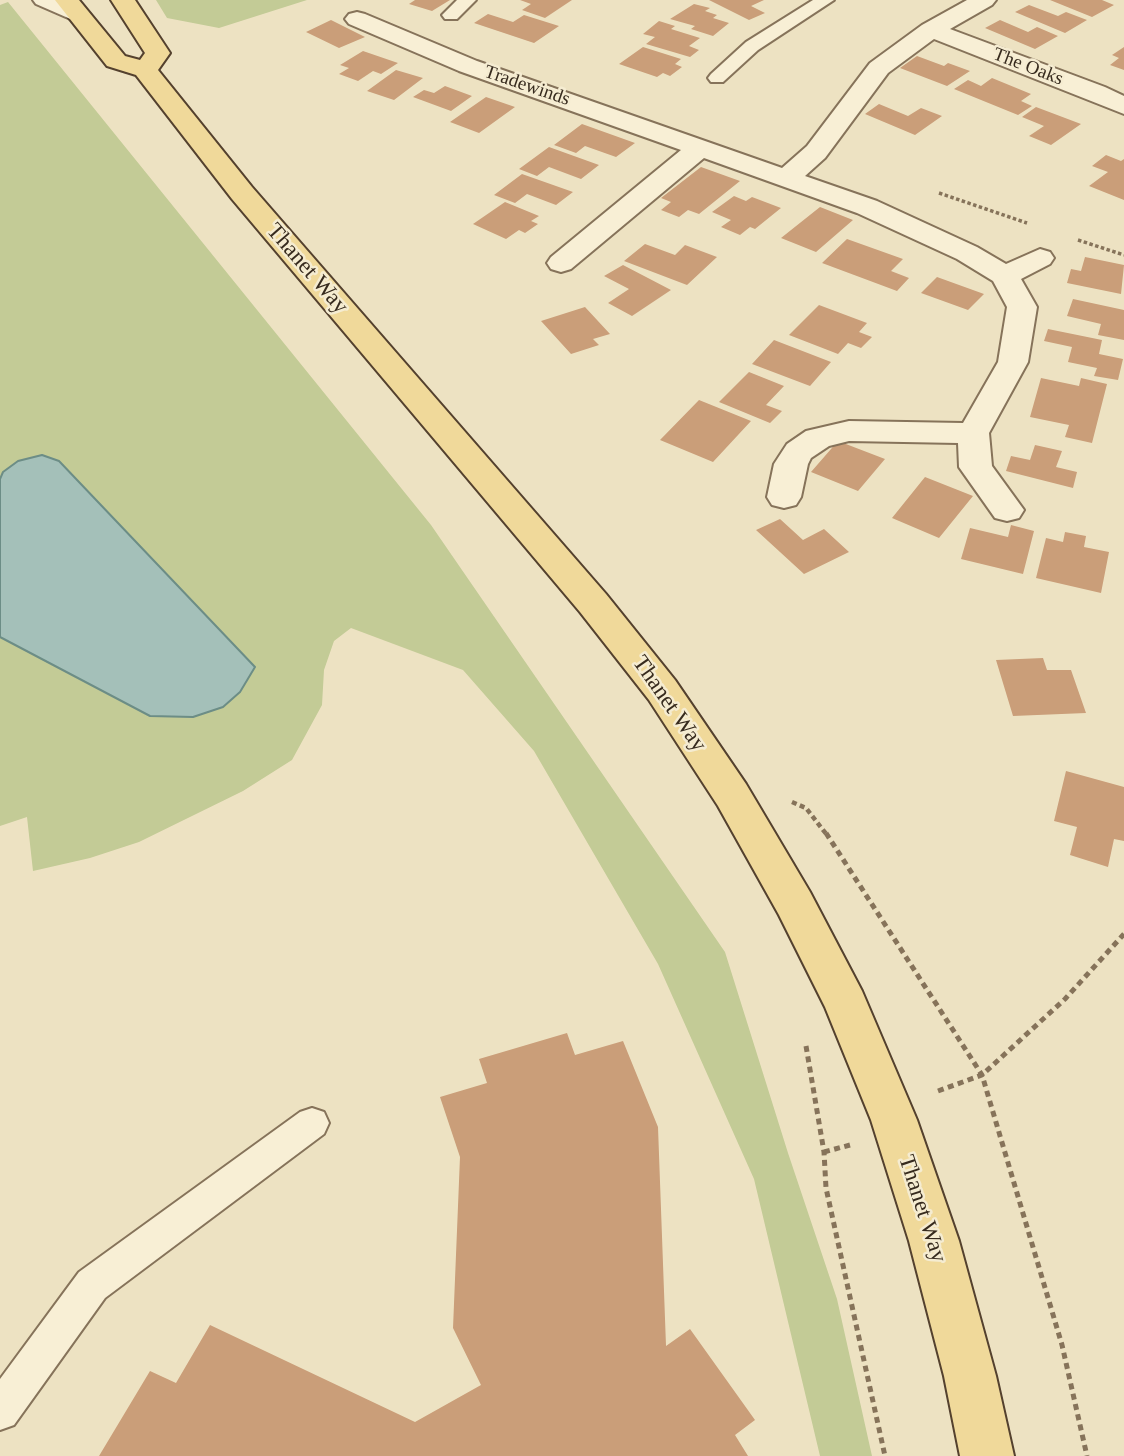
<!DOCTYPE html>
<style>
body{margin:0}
canvas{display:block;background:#ede2c2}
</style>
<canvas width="1124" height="1456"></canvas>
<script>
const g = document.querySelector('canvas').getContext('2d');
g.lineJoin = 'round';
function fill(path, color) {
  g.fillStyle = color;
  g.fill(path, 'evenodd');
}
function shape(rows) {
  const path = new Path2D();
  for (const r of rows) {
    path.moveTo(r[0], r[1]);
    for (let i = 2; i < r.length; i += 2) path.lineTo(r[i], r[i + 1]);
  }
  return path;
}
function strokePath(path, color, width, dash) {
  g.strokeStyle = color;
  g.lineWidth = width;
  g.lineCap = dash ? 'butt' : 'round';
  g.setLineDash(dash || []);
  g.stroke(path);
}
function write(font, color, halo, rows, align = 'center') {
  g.font = font + ' "Times New Roman",serif';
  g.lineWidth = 5;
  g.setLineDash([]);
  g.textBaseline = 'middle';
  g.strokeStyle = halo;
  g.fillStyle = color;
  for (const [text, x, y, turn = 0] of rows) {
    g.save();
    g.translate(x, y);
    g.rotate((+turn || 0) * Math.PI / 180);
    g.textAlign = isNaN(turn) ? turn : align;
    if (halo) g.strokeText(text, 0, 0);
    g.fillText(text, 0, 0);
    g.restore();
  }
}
fill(shape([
 [156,0,307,0,219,28,167,18],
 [8,2,431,525,725,952,788,1153,837,1299,872,1456,820,1456,754,1179,658,964,534,751,463,670,351,628,334,641,324,670,322,705,292,760,243,791,139,842,90,858,33,871,27,817,0,826,0,5]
]), '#c3cb96');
const water = shape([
 [42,455,59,461,255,667,240,692,223,707,193,717,150,716,0,637,0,479,3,472,18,461,42,455]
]);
fill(water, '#a4c0b9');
strokePath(water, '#6c8d86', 2);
fill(shape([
 [415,0,450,0,432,11,409,4],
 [520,0,572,0,545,18,522,10,531,4],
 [709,0,764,0,751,6,765,13,749,20],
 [1050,0,1102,0,1114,5,1092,17],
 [694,4,710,8,705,11,717,15,713,18,729,23,713,36,691,29,695,26,670,19],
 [1029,5,1058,16,1066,12,1087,20,1065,33,1015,12],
 [488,14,513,22,524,15,559,26,534,43,474,23],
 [331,20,365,37,339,48,306,32],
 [1000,20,1028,32,1037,27,1058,36,1035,49,985,28],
 [659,21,675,26,671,29,700,38,689,46,699,50,690,57,646,44,655,37,643,34],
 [643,47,681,59,675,64,682,67,670,76,663,73,657,77,619,64],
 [1124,47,1124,70,1110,65,1119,58,1112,55],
 [363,51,398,63,381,74,373,71,358,81,339,74,349,68,340,65],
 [917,56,944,66,948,63,970,71,947,86,900,68],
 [396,70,423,78,394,100,367,91],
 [992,78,1031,94,1021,101,1032,106,1018,115,954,89,968,80,981,86],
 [445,86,472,96,451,111,413,97,424,90,434,93],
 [486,97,515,107,479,133,450,122],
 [879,104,908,116,921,108,942,116,915,135,865,114],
 [1036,107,1081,124,1051,145,1029,136,1044,126,1022,117],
 [582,124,635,143,616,157,585,146,576,153,554,145],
 [549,147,599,165,581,179,549,167,537,176,519,169],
 [1106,155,1121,161,1124,159,1124,200,1089,186,1108,172,1092,166],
 [701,167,740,181,699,214,688,210,679,217,661,210,671,202,661,198],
 [522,174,573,192,556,205,527,194,515,203,494,195],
 [734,196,746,201,752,197,781,208,755,229,750,227,740,235,721,227,731,220,712,212],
 [505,202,539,216,531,221,538,224,525,233,519,230,506,239,473,224],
 [820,207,853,220,816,252,781,238],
 [847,239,903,259,891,271,909,278,897,291,822,263],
 [645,244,675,255,685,245,717,257,687,285,624,261],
 [1085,257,1124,265,1121,294,1067,283,1071,269,1081,271],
 [623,265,671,290,632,316,608,303,629,289,604,276],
 [937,277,984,294,968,310,921,293],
 [1073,299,1124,310,1124,340,1098,335,1101,324,1067,316],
 [819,305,867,323,859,332,872,337,861,348,848,343,838,354,789,335],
 [585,307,610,334,593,339,599,345,571,354,541,321],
 [1048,329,1102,340,1099,354,1123,359,1118,380,1094,376,1097,368,1068,362,1072,347,1044,341],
 [774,340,831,362,810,386,752,364],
 [749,372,784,386,766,405,782,411,770,423,719,402],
 [1041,378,1079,386,1081,378,1107,384,1092,443,1065,437,1069,425,1030,417],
 [699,400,751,421,713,462,660,440],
 [838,441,885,459,858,491,811,472],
 [1035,445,1062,451,1056,467,1077,472,1073,488,1006,471,1011,456,1030,460],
 [925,477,973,496,939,538,892,518],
 [780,519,803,540,824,529,849,552,804,574,756,530],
 [1011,525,1034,531,1023,574,961,559,970,528,1008,537],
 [1065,532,1086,536,1084,547,1109,552,1101,593,1036,578,1046,538,1063,542],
 [1043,658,1047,670,1071,670,1086,713,1013,716,996,660],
 [1066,771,1124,787,1124,841,1114,839,1108,867,1070,855,1077,827,1054,821],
 [567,1033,575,1055,623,1041,658,1127,666,1346,690,1329,755,1420,735,1435,748,1456,99,1456,150,1371,176,1383,210,1325,415,1422,481,1385,453,1328,460,1157,440,1097,487,1083,479,1059]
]), '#ca9e79');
const service = shape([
 [33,0,56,0,87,13,90,17,87,21,75,21,36,4,33,0],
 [457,0,476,0,457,19,445,19,442,15,457,0],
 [813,0,834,0,758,50,723,82,711,82,708,78,711,74,746,42,813,0],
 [312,1108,324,1112,329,1123,324,1134,105,1298,14,1425,0,1430,0,1379,79,1272,300,1112,312,1108]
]);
const minor = shape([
 [967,0,996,0,992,5,950,29,1105,87,1124,96,1124,114,934,39,888,73,825,158,805,176,877,201,977,247,1006,264,1040,249,1050,252,1054,258,1050,264,1021,279,1037,307,1028,362,989,433,992,466,1024,510,1019,518,1007,521,995,518,959,467,958,443,849,441,829,446,811,458,808,464,801,497,796,505,784,508,772,505,767,497,774,464,787,444,806,431,849,421,963,423,998,362,1007,307,993,281,957,259,857,213,704,158,571,269,561,272,551,269,547,263,551,257,681,150,459,71,349,24,345,19,349,14,357,12,365,14,477,61,782,168,807,146,870,63,922,25,967,0]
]);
const primary = shape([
 [55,0,79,0,125,56,140,60,145,53,111,0,135,0,170,53,158,70,252,187,606,594,675,680,746,784,810,892,862,991,917,1120,959,1241,996,1376,1014,1456,960,1456,944,1376,909,1241,871,1120,825,1007,779,915,718,806,649,700,580,612,232,199,136,75,107,66,55,0]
]);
strokePath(service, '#86735a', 4);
strokePath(minor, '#86735a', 4);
strokePath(primary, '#54412e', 4);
strokePath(shape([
 [939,193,1027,223],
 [1078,240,1124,255]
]), '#86735a', 3.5, [3.5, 2.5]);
strokePath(shape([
 [792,802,806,808,827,835]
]), '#86735a', 4.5, [5, 3.5]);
strokePath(shape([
 [826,833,982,1075,1062,1345,1087,1456],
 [806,1046,824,1152,826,1188,885,1456],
 [938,1091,982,1075,1065,999,1124,934],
 [824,1152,850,1145]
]), '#86735a', 5, [6, 4.5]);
fill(service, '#f8efd5');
fill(minor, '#f8efd5');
fill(primary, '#f0d99a');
write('19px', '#372b1e', '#f5ecd1', [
 ["The Oaks",1028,67,21],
 ["Tradewinds",527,86,19]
]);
write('23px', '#372b1e', '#f5ecd1', [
 ["Thanet Way",307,269,49],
 ["Thanet Way",669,704,55],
 ["Thanet Way",922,1209,72]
]);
</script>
